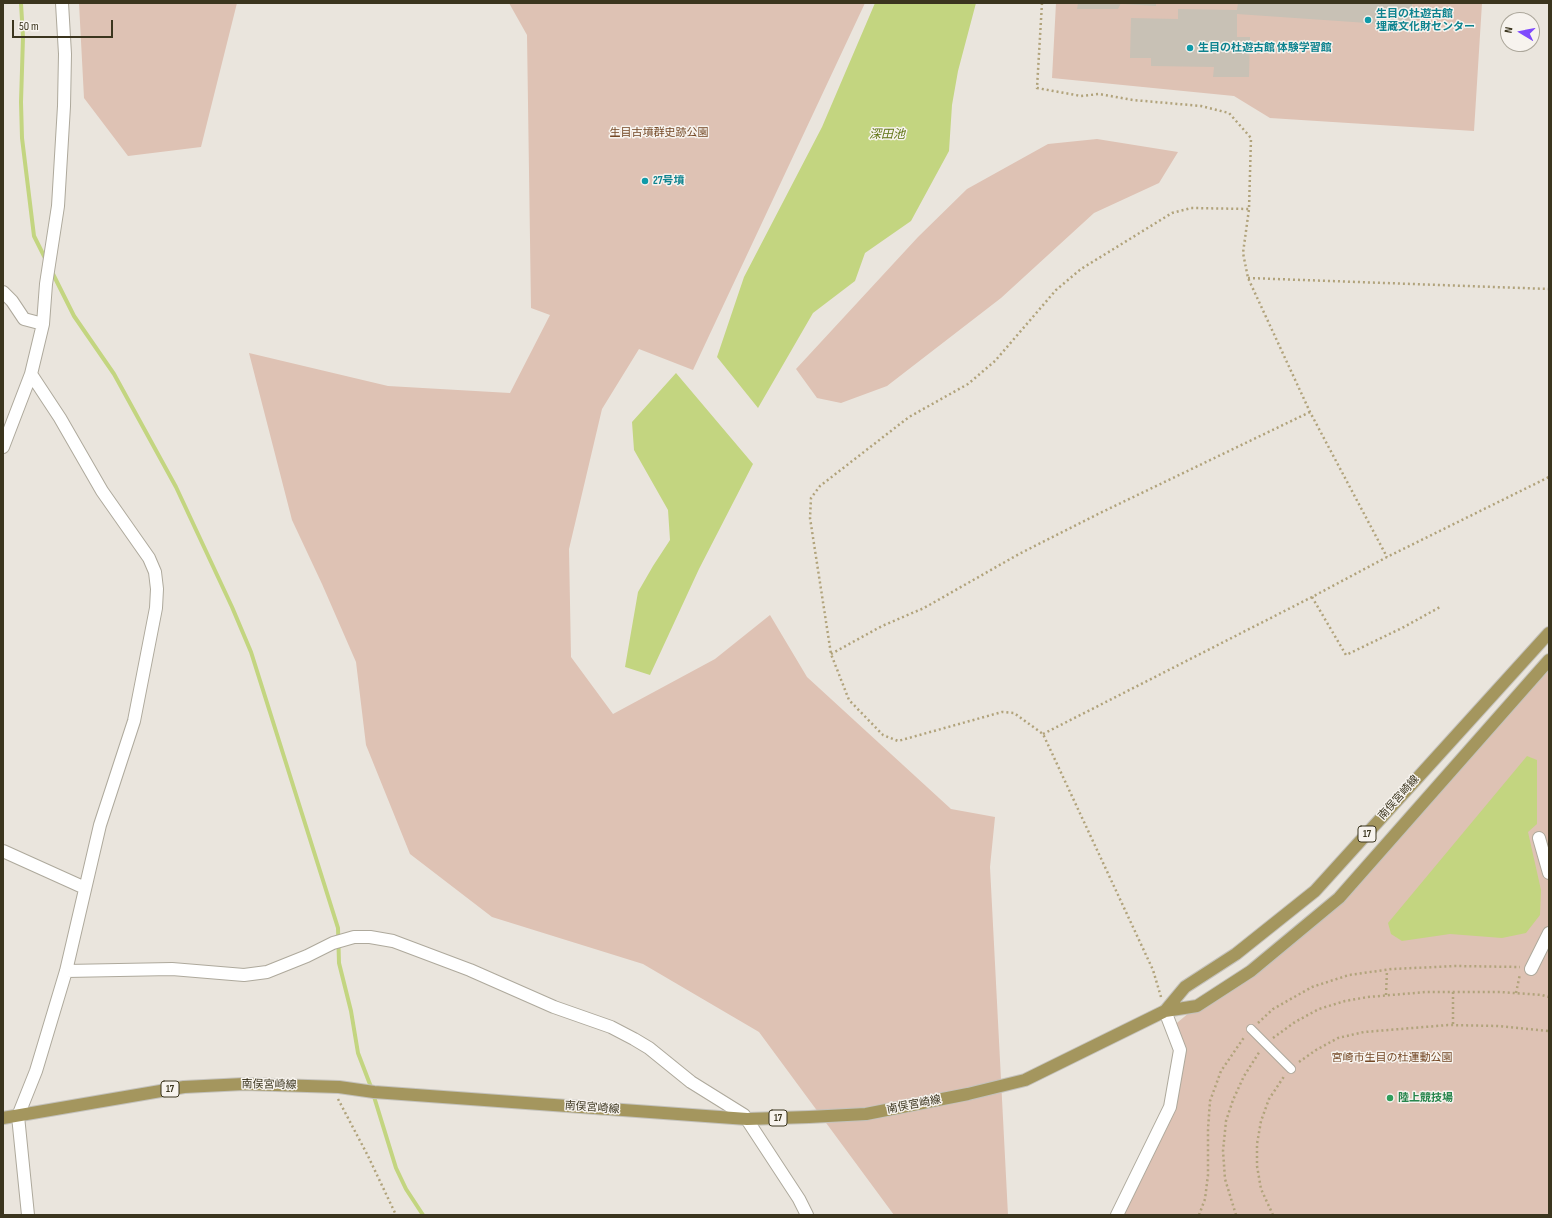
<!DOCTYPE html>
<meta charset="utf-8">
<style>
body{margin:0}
#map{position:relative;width:1552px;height:1218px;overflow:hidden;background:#eae5dd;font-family:"Sofia Sans Condensed",sans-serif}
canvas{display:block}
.frame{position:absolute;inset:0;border:4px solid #3b351e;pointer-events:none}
.north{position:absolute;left:1500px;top:12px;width:40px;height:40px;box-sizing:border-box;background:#f7f3ee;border:1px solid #aca79b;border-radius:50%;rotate:280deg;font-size:11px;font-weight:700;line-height:16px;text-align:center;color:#3b351e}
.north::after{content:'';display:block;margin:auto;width:14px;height:18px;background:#7f49fd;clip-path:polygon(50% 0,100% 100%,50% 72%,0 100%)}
.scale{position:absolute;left:12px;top:20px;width:101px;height:18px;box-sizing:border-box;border:2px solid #3b351e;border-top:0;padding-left:5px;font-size:12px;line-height:14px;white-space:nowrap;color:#3b351e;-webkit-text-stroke:3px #f7f3ee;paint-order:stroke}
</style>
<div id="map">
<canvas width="1552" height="1218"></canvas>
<div class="frame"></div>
<div class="north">N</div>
<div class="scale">50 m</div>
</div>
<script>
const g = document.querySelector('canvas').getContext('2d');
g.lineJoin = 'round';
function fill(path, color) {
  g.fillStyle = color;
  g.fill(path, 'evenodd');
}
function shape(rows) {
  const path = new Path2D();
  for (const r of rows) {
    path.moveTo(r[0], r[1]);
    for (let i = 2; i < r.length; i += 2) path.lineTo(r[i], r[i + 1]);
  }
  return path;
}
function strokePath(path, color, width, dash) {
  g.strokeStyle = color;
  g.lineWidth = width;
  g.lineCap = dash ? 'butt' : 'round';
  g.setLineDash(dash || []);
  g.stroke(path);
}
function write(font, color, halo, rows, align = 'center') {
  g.font = font + ' "Sofia Sans Condensed","Noto Sans JP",sans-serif';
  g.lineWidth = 3;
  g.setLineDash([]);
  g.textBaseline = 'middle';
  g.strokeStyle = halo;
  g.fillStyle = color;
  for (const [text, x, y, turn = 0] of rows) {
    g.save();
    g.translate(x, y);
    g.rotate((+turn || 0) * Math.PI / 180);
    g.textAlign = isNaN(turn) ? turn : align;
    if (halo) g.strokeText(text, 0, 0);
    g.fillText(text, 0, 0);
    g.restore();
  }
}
fill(shape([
 [79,3,237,3,201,147,128,156,84,98],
 [509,3,865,3,693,370,639,349,602,409,569,549,571,657,613,714,715,659,770,615,807,677,951,809,995,817,990,867,1008,1215,894,1215,759,1032,643,964,492,917,410,854,366,745,356,662,322,584,292,520,249,353,388,386,510,393,550,315,531,308,527,35],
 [1056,3,1482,3,1474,131,1270,118,1234,96,1052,78],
 [1097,139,1178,152,1159,183,1094,213,1001,298,887,386,841,403,817,398,796,369,918,237,967,189,1048,144],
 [1549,660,1549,1215,1117,1215,1170,1107,1180,1050,1171,1028,1197,1006,1339,898]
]), '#dec2b4');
fill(shape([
 [875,3,976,3,958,71,952,105,949,151,911,221,865,253,855,281,813,313,758,408,717,357,744,277,822,127],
 [676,373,753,464,699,569,650,675,625,667,638,592,653,566,670,540,668,510,634,450,632,422],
 [1527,756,1537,760,1537,824,1528,832,1541,890,1540,915,1526,933,1502,938,1450,934,1402,941,1391,934,1388,923]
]), '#c3d580');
strokePath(shape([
 [21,3,23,37,21,102,22,138,34,236,46,260],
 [51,270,74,316,114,374,176,487,232,607,251,652,338,928,339,963,351,1011,358,1053,371,1087,396,1168,406,1189,423,1215]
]), '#c3d580', 4);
fill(shape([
 [1078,3,1121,3,1118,9,1077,9],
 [1123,3,1156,3,1156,6,1123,4],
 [1238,3,1412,3,1411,26,1237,14,1237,37,1250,37,1249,77,1213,77,1214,67,1151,66,1151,58,1130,58,1131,18,1178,19,1178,9,1237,10]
]), '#c8c1b5');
const service = shape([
 [1251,1029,1291,1069]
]);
const minor = shape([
 [3,292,12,301,24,319,43,324],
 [3,447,31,374,43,324,46,284,58,206,64,106,65,54,62,3],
 [1539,838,1549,873],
 [3,851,85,888],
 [1531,969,1549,933],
 [66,971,172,969,244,975,267,972,307,956,333,943,354,937,370,937,393,941,470,970,554,1007,611,1027,634,1039,649,1048,691,1082,744,1115,799,1199,807,1215],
 [28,1215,18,1116,36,1071,66,971,100,825,134,721,156,608,157,589,155,572,149,558,102,491,60,418,31,374]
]);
const tertiary = shape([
 [1117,1215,1170,1107,1180,1050,1165,1011]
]);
const primary = shape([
 [1165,1011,1185,987,1236,954,1315,891,1549,633],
 [3,1118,184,1087,244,1084,339,1087,374,1092,747,1119,809,1117,866,1114,968,1094,1025,1080,1165,1011,1197,1006,1251,971,1339,898,1549,660]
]);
strokePath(service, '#aea99c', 10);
strokePath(minor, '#aea99c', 14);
strokePath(tertiary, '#aea99c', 14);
strokePath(primary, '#c4c2bc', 14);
strokePath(shape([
 [1042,3,1037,88,1081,96,1099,94,1133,100,1201,106,1229,113,1251,138,1249,209,1243,253,1248,278,1310,412,1387,557],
 [1248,278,1549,289],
 [1312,597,1346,655,1404,627,1440,607],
 [831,654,882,626,924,608,1019,554,1098,514,1310,412],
 [1043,734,1312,597,1387,557,1549,477],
 [1453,992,1453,1025],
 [1516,993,1520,974],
 [1386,995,1387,970],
 [1161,997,1153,970,1043,734,1014,713,1002,712,898,741,883,735,849,700,831,654,810,518,811,498,820,486,909,417,968,384,995,361,1056,290,1081,269,1172,213,1191,208,1249,209],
 [1258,1023,1273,1009,1312,987,1349,975,1392,969,1456,966,1520,967],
 [1273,1038,1295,1022,1319,1009,1345,1001,1368,997,1426,992,1500,992,1542,995,1549,997],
 [1299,1062,1316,1050,1338,1038,1364,1032,1448,1025,1498,1026,1549,1031],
 [338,1099,368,1156,396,1215],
 [1199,1215,1205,1199,1208,1175,1208,1129,1210,1101,1221,1071,1245,1036],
 [1236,1215,1225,1179,1223,1151,1226,1121,1233,1100,1244,1076,1260,1051],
 [1273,1215,1261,1189,1257,1166,1257,1144,1261,1121,1269,1099,1285,1075]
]), '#b1a37b', 2.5, [2, 3]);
strokePath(service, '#fff', 8);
strokePath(minor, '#fff', 12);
strokePath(tertiary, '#fff', 12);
strokePath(primary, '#a4965e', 12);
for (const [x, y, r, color] of [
 [1368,20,4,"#0f9aa8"],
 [1190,48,4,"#0f9aa8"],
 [645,181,4,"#0f9aa8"],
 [1390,1098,4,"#2e9e5b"]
]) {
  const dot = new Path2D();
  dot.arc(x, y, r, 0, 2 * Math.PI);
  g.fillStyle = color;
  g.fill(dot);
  strokePath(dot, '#f7f3ee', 1.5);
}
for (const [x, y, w] of [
 [1367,834,18],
 [170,1089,18],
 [778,1118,18]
]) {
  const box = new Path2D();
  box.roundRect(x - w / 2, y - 8, w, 16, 3);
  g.fillStyle = '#f7f3ee';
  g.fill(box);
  strokePath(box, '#3b351e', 1);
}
write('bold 10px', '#3b351e', null, [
 ["17",1367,834],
 ["17",170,1089],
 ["17",778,1118]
]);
write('bold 11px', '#0d838f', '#f7f3ee', [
 ["生目の杜遊古館",1376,14],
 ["埋蔵文化財センター",1376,27],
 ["生目の杜遊古館 体験学習館",1198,48],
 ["27号墳",653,181]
], 'left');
write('11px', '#744825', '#f7f3ee', [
 ["生目古墳群史跡公園",659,133],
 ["宮崎市生目の杜運動公園",1392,1058]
]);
write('11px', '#3b351e', '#f7f3ee', [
 ["南俣宮崎線",1399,798,-48],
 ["南俣宮崎線",269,1085,1],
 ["南俣宮崎線",914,1105,-11],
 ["南俣宮崎線",592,1108,4]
]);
write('bold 11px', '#27864d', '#f7f3ee', [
 ["陸上競技場",1398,1098]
], 'left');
write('italic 12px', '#607514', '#f7f3ee', [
 ["深田池",887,135]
]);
</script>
